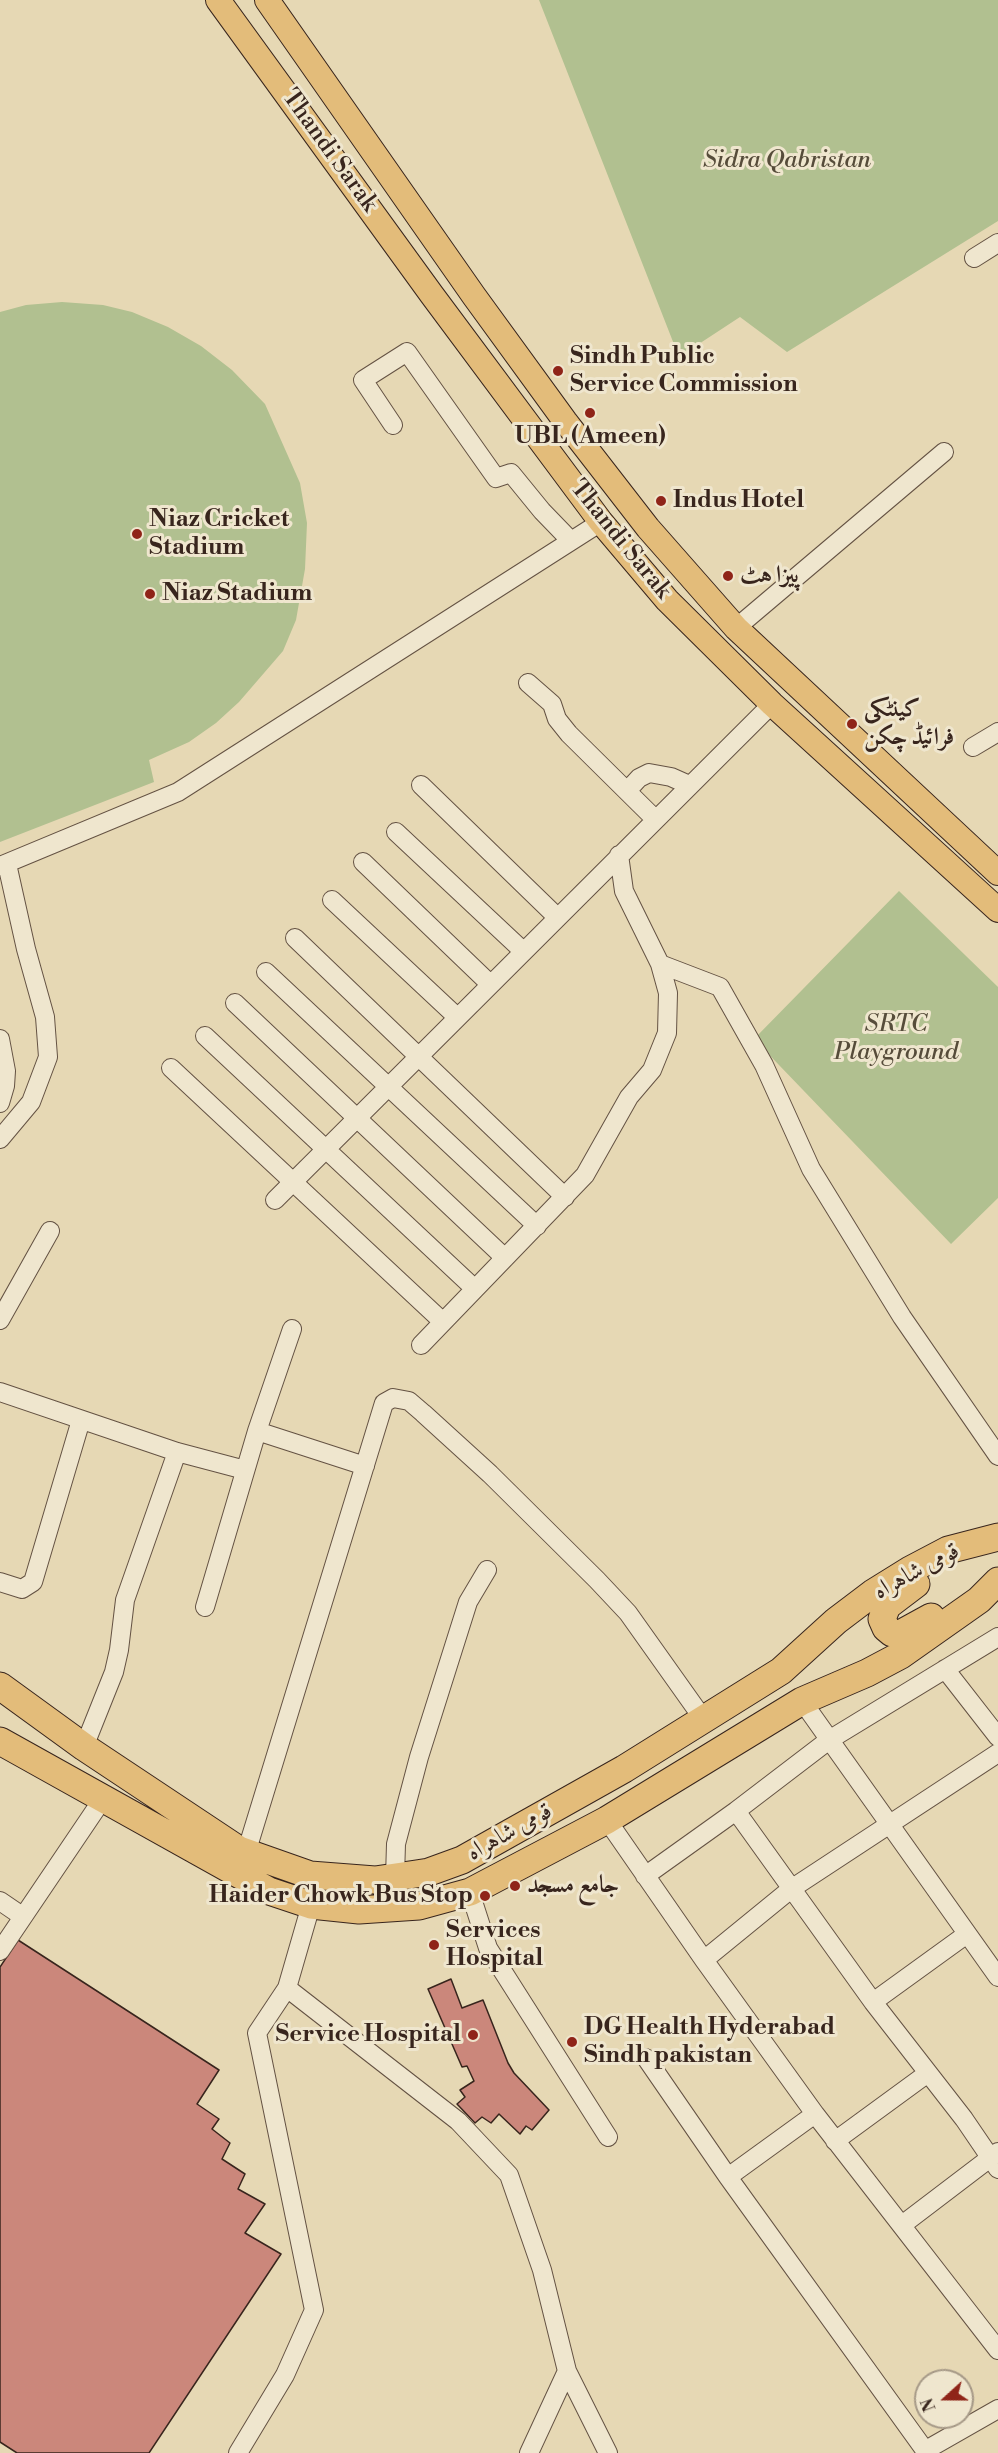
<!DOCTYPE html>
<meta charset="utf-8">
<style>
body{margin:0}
#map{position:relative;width:998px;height:2453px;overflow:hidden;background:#e6d8b4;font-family:"Libre Bodoni",serif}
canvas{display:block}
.north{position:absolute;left:914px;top:2369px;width:60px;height:60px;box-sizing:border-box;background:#efe6ce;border:2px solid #a69987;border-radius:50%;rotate:249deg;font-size:16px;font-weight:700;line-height:24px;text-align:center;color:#38251d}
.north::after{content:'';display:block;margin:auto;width:21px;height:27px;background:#8f2418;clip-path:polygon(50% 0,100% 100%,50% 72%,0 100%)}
</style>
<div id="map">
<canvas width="998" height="2453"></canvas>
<div class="north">N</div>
</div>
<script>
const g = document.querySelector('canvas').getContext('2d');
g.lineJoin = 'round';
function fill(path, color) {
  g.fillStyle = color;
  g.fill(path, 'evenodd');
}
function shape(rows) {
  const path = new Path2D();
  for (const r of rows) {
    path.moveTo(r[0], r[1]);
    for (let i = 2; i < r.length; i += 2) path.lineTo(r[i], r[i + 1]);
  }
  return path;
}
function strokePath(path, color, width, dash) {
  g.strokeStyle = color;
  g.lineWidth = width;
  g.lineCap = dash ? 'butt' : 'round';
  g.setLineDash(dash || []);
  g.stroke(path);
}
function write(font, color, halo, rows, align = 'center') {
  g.font = font + ' "Libre Bodoni",Amiri,serif';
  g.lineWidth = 6;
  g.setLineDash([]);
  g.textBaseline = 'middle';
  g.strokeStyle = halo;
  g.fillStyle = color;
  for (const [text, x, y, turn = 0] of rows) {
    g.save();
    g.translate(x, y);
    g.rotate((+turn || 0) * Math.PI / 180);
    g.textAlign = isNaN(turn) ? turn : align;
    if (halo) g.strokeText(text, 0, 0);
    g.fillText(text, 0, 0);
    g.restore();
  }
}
fill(shape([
 [539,0,998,0,998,221,787,352,740,317,679,357],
 [62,302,103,305,132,312,168,327,201,346,232,370,265,404,300,483,307,523,305,569,296,620,283,651,239,702,216,723,189,742,149,760,154,782,0,842,0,312,26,305],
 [899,891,998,987,998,1198,951,1244,754,1039]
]), '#b1c090');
const building = shape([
 [18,1940,219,2070,197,2104,219,2119,212,2129,230,2143,222,2159,245,2174,238,2189,265,2204,245,2233,281,2254,149,2453,17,2453,0,2442,0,1967,18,1940],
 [451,1979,462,2008,483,2000,508,2063,514,2073,549,2110,532,2130,526,2126,520,2134,499,2114,491,2123,482,2117,475,2123,457,2104,465,2097,460,2090,474,2081,467,2066,462,2067,428,1989,451,1979]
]);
fill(building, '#cb877b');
strokePath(building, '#38251d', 1.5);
const minor = shape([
 [974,258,998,243],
 [393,425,363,380,407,352,496,478,511,473,542,511,571,541],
 [736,628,944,452],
 [528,683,552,704,557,719,569,734,655,819],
 [973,747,998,732],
 [421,785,557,917],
 [627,791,639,778,649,773,671,777,689,785],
 [396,832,523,951],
 [363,862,490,984],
 [0,866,178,792,601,522],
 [332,900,457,1017],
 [295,938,565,1197],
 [660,964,720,987,764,1065,811,1169,902,1317,998,1456],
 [266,972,537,1226],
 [235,1003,505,1258],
 [205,1036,475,1289],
 [0,1039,6,1071,5,1086,0,1103],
 [171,1068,443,1322],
 [0,1139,31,1102,48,1057,45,1017,26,949,7,864],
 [275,1200,772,704],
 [0,1320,50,1231],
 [421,1345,585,1175,629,1097,652,1070,667,1033,668,993,660,964,624,891,619,855],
 [0,1392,177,1452,245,1470],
 [257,1431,365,1466],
 [0,1582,22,1589,33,1582,81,1420],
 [205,1607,257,1431,292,1329],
 [945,1669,998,1737],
 [802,1701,998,1977],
 [84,1747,114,1672,119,1650,125,1600,177,1452],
 [736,1811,873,2002,964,2119,998,2169],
 [607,1820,704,1960,815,2114,998,2350],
 [246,1853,384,1403,393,1398,409,1401,423,1413,490,1474,597,1580,628,1613,704,1720],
 [645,1876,736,1811,829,1740,998,1637],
 [395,1877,396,1844,419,1757,468,1602,487,1570],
 [470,1892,488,1948,608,2137],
 [0,1901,22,1916],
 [0,1951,102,1800],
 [704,1960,791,1889,998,1753],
 [287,1988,458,2121,509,2175,542,2270,567,2371,608,2453],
 [873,2002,967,1934],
 [646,2058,728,2177,924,2449,926,2450,998,2409],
 [835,2141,928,2073],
 [728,2177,815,2114],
 [902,2225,998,2152],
 [238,2453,285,2375,314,2310,257,2033,287,1988,311,1905],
 [529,2453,567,2371]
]);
const major = shape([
 [218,0,432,295,601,522,667,600,772,704,998,910],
 [267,0,474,296,565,421,648,528,736,628,998,873]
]);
const highway = shape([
 [916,1584,887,1606,882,1619,886,1628,892,1633,900,1634,931,1617],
 [0,1686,84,1747,239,1850,310,1875,375,1880,416,1874,429,1872,462,1860,624,1769,781,1671,836,1621,873,1593,910,1570,948,1550,998,1537],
 [0,1741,269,1891,311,1905,359,1910,419,1906,470,1892,607,1820,802,1701,867,1673,901,1655,979,1600,998,1581]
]);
strokePath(minor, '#645243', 20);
strokePath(major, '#38251d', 26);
strokePath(highway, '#38251d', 29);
strokePath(minor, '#efe6ce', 18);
strokePath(major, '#e3bc7a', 24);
strokePath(highway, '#e3bc7a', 27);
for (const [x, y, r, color] of [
 [558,371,6,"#8f2418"],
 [590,413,6,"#8f2418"],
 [661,501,6,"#8f2418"],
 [137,534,6,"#8f2418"],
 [728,576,6,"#8f2418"],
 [150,594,6,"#8f2418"],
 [852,724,6,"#8f2418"],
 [515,1886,6,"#8f2418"],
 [485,1896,6,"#8f2418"],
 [434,1945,6,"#8f2418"],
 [473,2035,6,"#8f2418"],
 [572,2042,6,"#8f2418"]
]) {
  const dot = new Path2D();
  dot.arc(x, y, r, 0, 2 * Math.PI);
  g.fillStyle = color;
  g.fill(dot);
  strokePath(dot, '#efe6ce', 2);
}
write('24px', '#38251d', '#efe6ce', [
 ["Thandi Sarak",329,151,54],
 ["Thandi Sarak",620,540,51],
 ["قومی شاہراہ",917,1572,-28],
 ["قومی شاہراہ",510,1833,-29]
]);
write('italic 24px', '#564c3a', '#efe6ce', [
 ["Sidra Qabristan",787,161],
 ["SRTC",896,1025],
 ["Playground",896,1053]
]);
write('bold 24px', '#38251d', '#efe6ce', [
 ["Sindh Public",570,357],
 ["Service Commission",570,385],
 ["UBL (Ameen)",590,437,"center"],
 ["Indus Hotel",673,501],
 ["Niaz Cricket",149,520],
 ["Stadium",149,548],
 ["پیزا ہٹ",740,576],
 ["Niaz Stadium",162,594],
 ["کینٹکی",864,710],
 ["فرائیڈ چکن",864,738],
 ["جامع مسجد",527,1886],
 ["Haider Chowk Bus Stop",473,1896,"right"],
 ["Services",446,1931],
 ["Hospital",446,1959],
 ["DG Health Hyderabad",584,2028],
 ["Sindh pakistan",584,2056],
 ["Service Hospital",461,2035,"right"]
], 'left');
</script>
